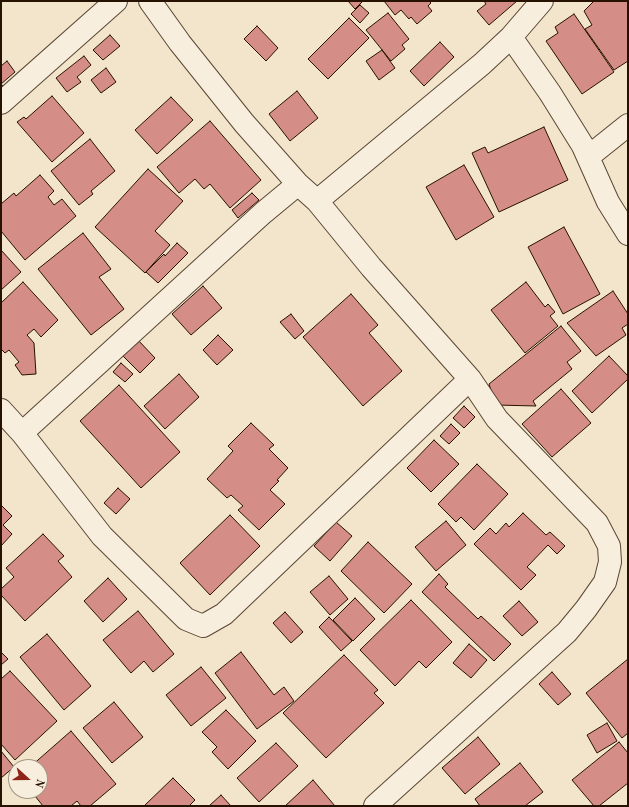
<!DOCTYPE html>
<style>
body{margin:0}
#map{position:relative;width:629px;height:807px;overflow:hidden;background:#f3e5cb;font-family:"Old Standard TT",serif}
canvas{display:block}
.frame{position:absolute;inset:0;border:2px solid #271100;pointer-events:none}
.north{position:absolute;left:8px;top:759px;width:40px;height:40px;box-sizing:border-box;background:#f7eedd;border:1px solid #a49685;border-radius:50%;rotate:111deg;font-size:11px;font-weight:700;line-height:16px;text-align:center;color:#271100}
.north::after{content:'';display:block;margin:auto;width:14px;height:18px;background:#8f2418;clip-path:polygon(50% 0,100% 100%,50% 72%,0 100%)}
</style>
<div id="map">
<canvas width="629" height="807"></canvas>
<div class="frame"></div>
<div class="north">N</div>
</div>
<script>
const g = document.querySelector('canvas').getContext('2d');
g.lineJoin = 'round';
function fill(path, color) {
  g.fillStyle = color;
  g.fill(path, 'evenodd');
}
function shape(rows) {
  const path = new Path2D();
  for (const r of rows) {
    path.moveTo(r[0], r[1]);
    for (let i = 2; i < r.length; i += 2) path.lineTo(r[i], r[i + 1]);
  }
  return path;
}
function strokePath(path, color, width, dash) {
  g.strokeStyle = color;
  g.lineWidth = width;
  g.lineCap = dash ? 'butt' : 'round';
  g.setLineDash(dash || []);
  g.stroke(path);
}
const building = shape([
 [348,1,363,1,355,9,348,1],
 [384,1,429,1,431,3,428,6,432,11,417,24,411,17,409,19,401,10,395,15,384,1],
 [484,1,517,1,489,25,477,11,486,4,484,1],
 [594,1,628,1,628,61,614,70,585,29,592,25,584,11,594,1],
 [360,5,369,13,360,23,351,14,360,5],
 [388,13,409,39,402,45,405,49,391,61,366,30,388,13],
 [574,14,614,72,582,94,546,41,558,33,555,27,574,14],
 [349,18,369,38,328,79,308,59,349,18],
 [257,26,278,48,266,61,244,39,257,26],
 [110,35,120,46,103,60,93,50,110,35],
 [440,42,454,57,424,86,410,71,440,42],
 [382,50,395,68,379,80,366,61,382,50],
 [84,56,91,65,77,77,81,82,67,92,56,78,84,56],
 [7,61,15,72,1,84,3,86,1,88,1,66,7,61],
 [106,68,116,82,101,93,91,80,106,68],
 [297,91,318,118,290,141,269,114,297,91],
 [52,96,84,133,52,162,17,122,24,117,26,119,52,96],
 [171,97,193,120,157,154,135,130,171,97],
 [210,121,261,180,230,208,210,184,204,189,195,179,179,193,157,167,210,121],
 [544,127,568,180,499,212,472,153,485,147,488,153,544,127],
 [90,139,115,171,91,191,93,194,79,205,51,171,90,139],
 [464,165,494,217,456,240,426,187,464,165],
 [148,169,183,201,155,231,170,245,145,273,95,227,148,169],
 [40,175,54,191,48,197,54,205,62,199,76,216,25,260,1,231,1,204,14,193,16,196,40,175],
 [252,193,259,200,238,218,232,210,252,193],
 [564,227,600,294,563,314,528,247,564,227],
 [83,233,111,269,99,277,124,309,91,335,38,269,83,233],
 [177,243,188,253,158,283,146,272,164,254,165,256,177,243],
 [1,250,21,272,1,290,1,250],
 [23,282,58,320,41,337,34,329,27,335,34,343,36,374,22,375,15,365,19,362,9,350,5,353,1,349,1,303,23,282],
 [526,282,545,307,548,304,555,312,550,316,558,326,525,353,491,310,526,282],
 [203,286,222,308,191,335,172,314,203,286],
 [613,291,628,314,628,324,622,328,626,335,596,356,567,323,613,291],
 [351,294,378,325,369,333,402,371,363,406,303,337,351,294],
 [291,314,304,331,295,339,280,322,291,314],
 [561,326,581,351,567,362,572,369,533,401,536,406,496,405,489,384,561,326],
 [218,335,233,350,217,365,203,350,218,335],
 [138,340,155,358,140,373,122,355,138,340],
 [609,356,628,376,628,379,592,413,572,391,609,356],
 [121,363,133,374,125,382,113,372,121,363],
 [179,374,199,397,165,429,144,406,179,374],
 [119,385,180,452,141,488,80,421,119,385],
 [561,389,591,423,552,457,522,424,561,389],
 [464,406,475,417,464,428,453,418,464,406],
 [251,423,274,445,269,449,288,468,277,480,279,481,270,490,285,504,259,530,238,510,243,506,231,495,227,498,207,479,233,451,228,446,251,423],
 [451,424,460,433,449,444,440,436,451,424],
 [434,440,459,464,431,492,407,468,434,440],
 [477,464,508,494,474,530,461,517,456,522,438,504,477,464],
 [118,488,130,499,116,514,104,503,118,488],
 [1,505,12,516,3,525,12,534,1,546,1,505],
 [523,513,546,535,550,532,565,546,557,554,548,545,527,567,536,575,521,590,474,544,490,528,496,534,506,523,509,527,523,513],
 [230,515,260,546,210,595,180,563,230,515],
 [446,521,466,545,436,571,415,547,446,521],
 [336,522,352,536,330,561,314,546,336,522],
 [43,534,64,556,58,561,72,577,25,621,1,595,1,589,14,577,6,568,43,534],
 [368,542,412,584,384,613,341,571,368,542],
 [439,574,448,584,445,587,478,619,481,616,511,644,494,661,422,592,439,574],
 [329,576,348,599,330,615,310,592,329,576],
 [108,578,127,599,103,622,84,601,108,578],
 [355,598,375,619,353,641,333,620,355,598],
 [411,600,452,642,426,668,419,661,395,686,360,650,411,600],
 [519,601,538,622,522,636,503,616,519,601],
 [138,611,174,654,153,672,144,661,131,673,103,640,138,611],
 [285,612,303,632,291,643,273,623,285,612],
 [329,617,352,641,341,651,319,627,329,617],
 [47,634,91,686,64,710,20,657,47,634],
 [469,644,487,660,471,678,453,663,469,644],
 [1,652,8,659,1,665,1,652],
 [241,652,274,695,284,687,294,701,257,729,215,673,241,652],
 [344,655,378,690,374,693,384,703,326,758,283,713,344,655],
 [628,659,628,733,622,738,586,693,628,659],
 [201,667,226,698,191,726,166,695,201,667],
 [10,671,57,721,15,760,1,744,1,679,10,671],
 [552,672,571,694,558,705,539,684,552,672],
 [114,702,143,737,112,763,83,728,114,702],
 [226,710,256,741,228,769,212,752,217,747,202,732,226,710],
 [607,723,617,741,597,753,587,735,607,723],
 [71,731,116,784,90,806,81,806,77,801,71,806,43,806,31,791,40,791,40,767,30,767,71,731],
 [478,737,500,764,465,794,442,768,478,737],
 [619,742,628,753,628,783,599,806,594,806,572,780,619,742],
 [276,743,298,766,259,802,237,778,276,743],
 [1,751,14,767,1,778,1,751],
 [520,763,543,792,525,806,480,806,475,799,520,763],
 [173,778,195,800,189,806,144,806,173,778],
 [313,780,335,806,285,806,313,780],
 [221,795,231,806,209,806,221,795]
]);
fill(building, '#d58d87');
strokePath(building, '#271100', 1);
const minor = shape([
 [150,1,180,43,244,123,298,184,317,201,371,267,470,379,497,419,597,523,609,546,610,562,605,582,586,609,567,632,375,806],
 [511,37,550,93,583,146,608,202,628,234],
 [1,103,116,1],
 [588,157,628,125],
 [317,201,482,64,511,37,542,1],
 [1,410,22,433,102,536,186,619,203,626,224,614,470,379],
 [22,433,263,213,298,184]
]);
strokePath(minor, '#5a4633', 24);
strokePath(minor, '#f7eedd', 22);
</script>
